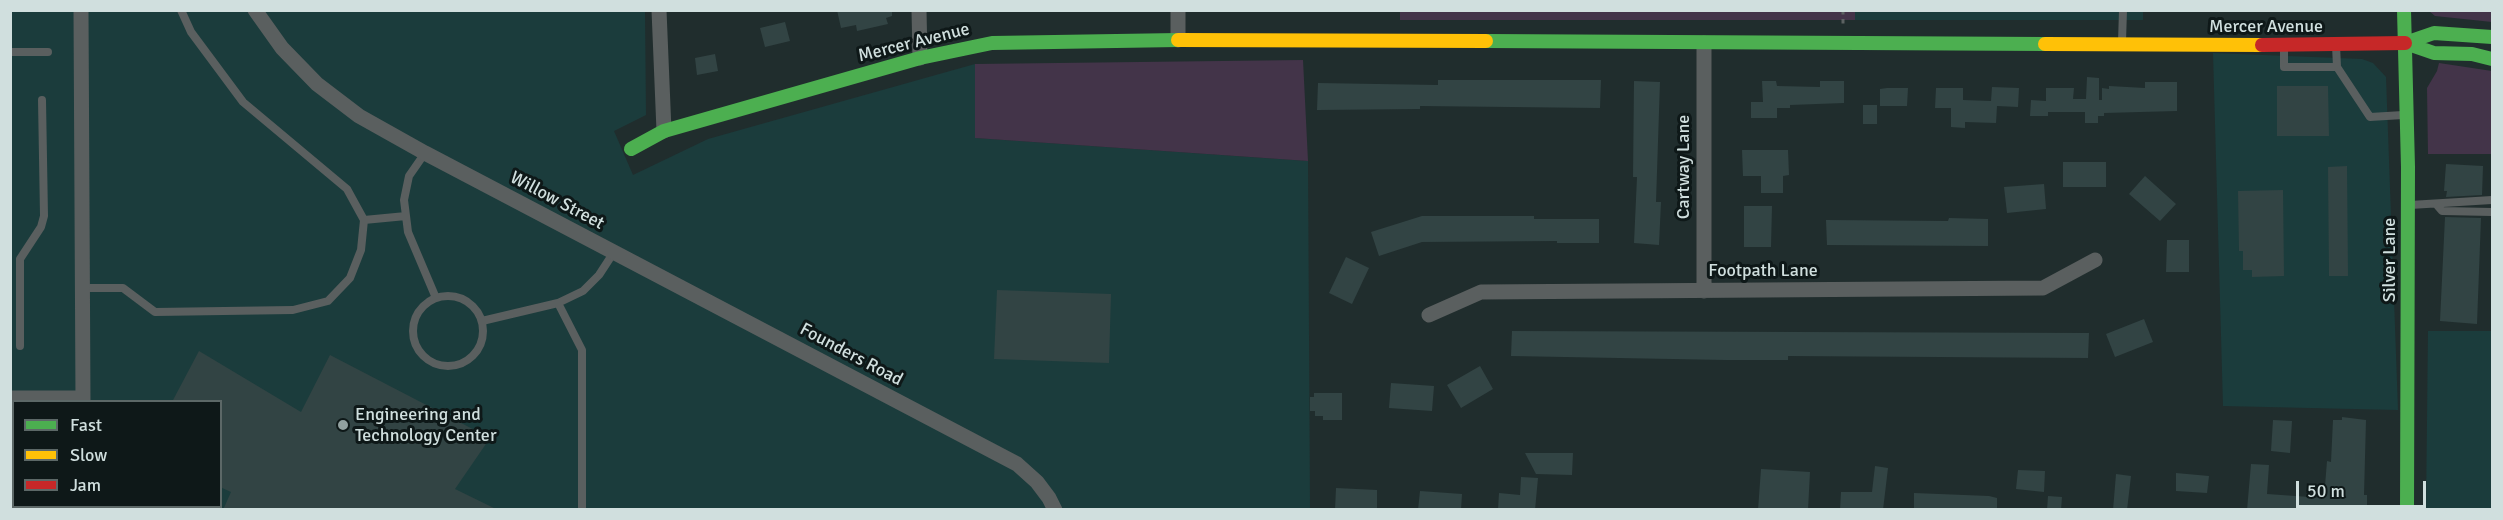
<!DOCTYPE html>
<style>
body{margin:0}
#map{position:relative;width:2503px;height:520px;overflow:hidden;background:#202d2d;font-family:Signika,sans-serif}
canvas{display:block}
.frame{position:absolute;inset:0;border:12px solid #d0dfde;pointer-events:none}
.legend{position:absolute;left:12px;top:400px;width:210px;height:108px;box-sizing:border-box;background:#0e1818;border:2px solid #5c6867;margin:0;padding:8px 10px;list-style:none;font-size:18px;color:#d0dfde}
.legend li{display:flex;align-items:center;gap:12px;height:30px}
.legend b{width:30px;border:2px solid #5c6867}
.scale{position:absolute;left:2296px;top:481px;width:130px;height:27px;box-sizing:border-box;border:3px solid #d0dfde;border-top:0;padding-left:8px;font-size:18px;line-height:21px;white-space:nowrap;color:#d0dfde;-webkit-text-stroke:4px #0e1818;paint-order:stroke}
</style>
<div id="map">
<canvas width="2503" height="520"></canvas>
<div class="frame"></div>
<ul class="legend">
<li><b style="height:8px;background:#4caf50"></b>Fast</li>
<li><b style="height:8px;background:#ffc107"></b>Slow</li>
<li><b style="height:8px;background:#c62828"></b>Jam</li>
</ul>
<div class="scale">50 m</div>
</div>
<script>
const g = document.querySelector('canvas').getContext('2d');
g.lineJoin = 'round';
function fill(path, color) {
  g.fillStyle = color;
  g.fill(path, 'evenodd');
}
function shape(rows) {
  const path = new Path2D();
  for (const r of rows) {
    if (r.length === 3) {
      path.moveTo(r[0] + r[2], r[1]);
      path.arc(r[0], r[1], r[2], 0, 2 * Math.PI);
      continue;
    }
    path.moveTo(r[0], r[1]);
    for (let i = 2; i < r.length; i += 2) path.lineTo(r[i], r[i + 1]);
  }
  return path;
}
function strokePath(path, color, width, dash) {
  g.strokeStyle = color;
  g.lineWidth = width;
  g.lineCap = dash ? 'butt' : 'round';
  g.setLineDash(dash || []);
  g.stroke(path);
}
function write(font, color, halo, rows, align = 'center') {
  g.font = font + ' Signika,sans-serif';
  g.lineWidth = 6;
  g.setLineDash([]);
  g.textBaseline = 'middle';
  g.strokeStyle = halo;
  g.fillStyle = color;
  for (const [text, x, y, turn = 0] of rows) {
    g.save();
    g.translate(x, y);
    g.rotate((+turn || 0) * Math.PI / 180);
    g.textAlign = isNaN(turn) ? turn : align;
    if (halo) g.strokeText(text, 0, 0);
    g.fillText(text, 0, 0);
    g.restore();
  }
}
fill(shape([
 [632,10,645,12,646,115,614,131,633,175,708,139,975,64,976,138,1308,161,1310,509,11,509,10,11],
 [14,402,220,402,220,506,14,506],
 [2143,10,2143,20,1855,20,1855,11],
 [2213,53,2362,59,2373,63,2386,77,2398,410,2223,406],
 [2428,331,2492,331,2492,509,2426,509]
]), '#1b3c3c');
fill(shape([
 [1400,10,1855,10,1855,20,1400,20],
 [2429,11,2492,11,2492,22,2435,16],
 [1303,60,1308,161,975,138,975,64],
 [2439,63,2492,71,2492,154,2428,154,2427,88,2437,71]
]), '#433449');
fill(shape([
 [837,10,892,10,892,16,886,18,888,24,857,31,856,25,841,28],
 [785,22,790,41,765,47,760,28],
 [715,54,718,71,697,75,695,58],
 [2087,77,2099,78,2099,100,2102,100,2102,88,2109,89,2109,86,2145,88,2145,82,2177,82,2177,111,2104,113,2104,116,2098,116,2098,123,2085,123,2085,112,2048,112,2048,116,2030,116,2031,100,2046,101,2046,88,2074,88,2073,99,2086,99],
 [1438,80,1601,80,1600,108,1420,106,1420,109,1317,110,1318,83,1438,85],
 [1634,81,1660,82,1656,202,1661,202,1659,245,1634,243,1637,177,1633,177],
 [1762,81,1776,81,1777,86,1820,87,1820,81,1844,81,1844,103,1790,105,1790,108,1777,108,1777,118,1751,118,1751,102,1763,102],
 [2277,86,2328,86,2329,136,2277,136],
 [1992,87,2019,88,2018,107,1997,106,1996,123,1965,122,1965,128,1951,127,1951,108,1935,108,1936,88,1963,88,1963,100,1991,101],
 [1887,88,1908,88,1907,106,1880,106,1880,89],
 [1863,105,1877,105,1877,124,1863,124],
 [1742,150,1788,150,1789,175,1783,176,1783,193,1761,193,1761,176,1743,176],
 [2063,162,2106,162,2106,187,2063,187],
 [2446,164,2483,166,2482,195,2446,197,2447,191,2444,191],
 [2347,166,2348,276,2329,276,2328,167],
 [2145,176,2176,204,2160,221,2129,194],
 [2044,184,2046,209,2007,213,2004,187],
 [2283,190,2284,276,2252,277,2252,270,2243,270,2243,251,2239,251,2238,191],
 [1744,206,1772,206,1771,247,1744,247],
 [1422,216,1534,216,1534,219,1599,219,1599,243,1557,243,1557,241,1422,242,1379,256,1371,232],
 [2445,217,2481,218,2477,324,2440,321],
 [1949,218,1988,219,1988,246,1827,245,1826,220,1948,221],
 [2167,240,2189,240,2189,272,2166,272],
 [1346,257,1369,268,1352,304,1329,293],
 [997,290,1111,294,1109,363,994,359],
 [2144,319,2153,342,2115,357,2106,334],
 [1512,331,2089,333,2088,358,1788,356,1788,360,1726,360,1511,356],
 [199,351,301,412,330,355,490,438,455,489,498,510,223,510,231,492,220,487,220,402,172,402],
 [1480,366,1493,389,1461,408,1447,385],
 [1391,383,1434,386,1432,411,1389,408],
 [1314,393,1342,393,1342,420,1323,420,1323,416,1315,416,1315,411,1310,411,1310,397,1314,397],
 [2342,417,2366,420,2364,495,2367,495,2367,510,2247,510,2251,464,2269,465,2267,494,2324,498,2327,461,2331,462,2333,420,2342,420],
 [2273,420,2292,421,2290,453,2271,451],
 [1525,453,1573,453,1572,475,1536,474],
 [1875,466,1888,468,1883,510,1840,510,1841,492,1872,492],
 [1761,469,1810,472,1808,510,1758,510],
 [2018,470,2045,471,2044,492,2016,489],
 [2176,473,2209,476,2207,493,2176,491],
 [2116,474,2131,476,2127,510,2113,510],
 [1521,477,1538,478,1535,510,1498,510,1499,493,1520,495],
 [1336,488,1377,490,1377,510,1335,510],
 [1420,491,1462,494,1461,510,1418,510],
 [1914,493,1989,496,1997,498,1997,510,1914,510],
 [2048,496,2062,497,2061,510,2047,510]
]), '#324444');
strokePath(shape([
 [1843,10,1843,24]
]), '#5c6262', 3, [4.5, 4.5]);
strokePath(shape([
 [2122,42,2123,10],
 [2336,45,2337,67,2370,117,2403,115],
 [2284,46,2284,67,2337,67],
 [10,52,48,52],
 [425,153,409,176,404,200,408,232,436,298],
 [2436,204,2442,211,2492,212],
 [2410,205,2492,200],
 [364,220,406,216],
 [83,288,123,288,155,312,293,310,328,301,350,278,361,250,364,220,347,189,243,102,191,32,181,10],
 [448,331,35],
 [482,321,558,303],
 [20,346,20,259,41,227,44,216,42,100],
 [582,510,582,350,558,303,583,291,599,275,614,252]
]), '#5a5f5f', 8);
strokePath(shape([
 [81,10,83,402],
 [255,10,282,48,317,84,359,116,425,153,1017,464,1037,482,1049,498,1055,510],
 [659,10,664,131],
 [919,10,920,58],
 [1178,10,1178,40],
 [1704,43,1704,291],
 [1429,315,1481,292,2043,288,2095,260],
 [10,398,83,398],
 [84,506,84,510]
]), '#5a5f5f', 15);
strokePath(shape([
 [2404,10,2408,167,2407,510],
 [1486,41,2045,44],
 [2405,43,2434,53,2472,54,2492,59],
 [2405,43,2434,33,2492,37],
 [631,149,664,131,920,58,992,43,1178,40]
]), '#4caf50', 14);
strokePath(shape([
 [1178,40,1486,41],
 [2045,44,2262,45]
]), '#ffc107', 14);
strokePath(shape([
 [2262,45,2405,43]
]), '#c62828', 14);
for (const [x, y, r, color] of [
 [343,425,6,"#92a1a0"]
]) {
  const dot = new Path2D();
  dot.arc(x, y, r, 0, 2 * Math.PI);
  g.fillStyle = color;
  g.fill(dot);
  strokePath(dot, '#0e1818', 2);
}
write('18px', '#d0dfde', '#0e1818', [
 ["Mercer Avenue",2266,27],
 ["Mercer Avenue",914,43,-14],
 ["Cartway Lane",1684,167,-90],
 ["Willow Street",557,201,28],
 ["Silver Lane",2390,260,-90],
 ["Footpath Lane",1763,271],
 ["Founders Road",851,355,28]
]);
write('18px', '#d0dfde', '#0e1818', [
 ["Engineering and",355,415],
 ["Technology Center",355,436]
], 'left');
</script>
